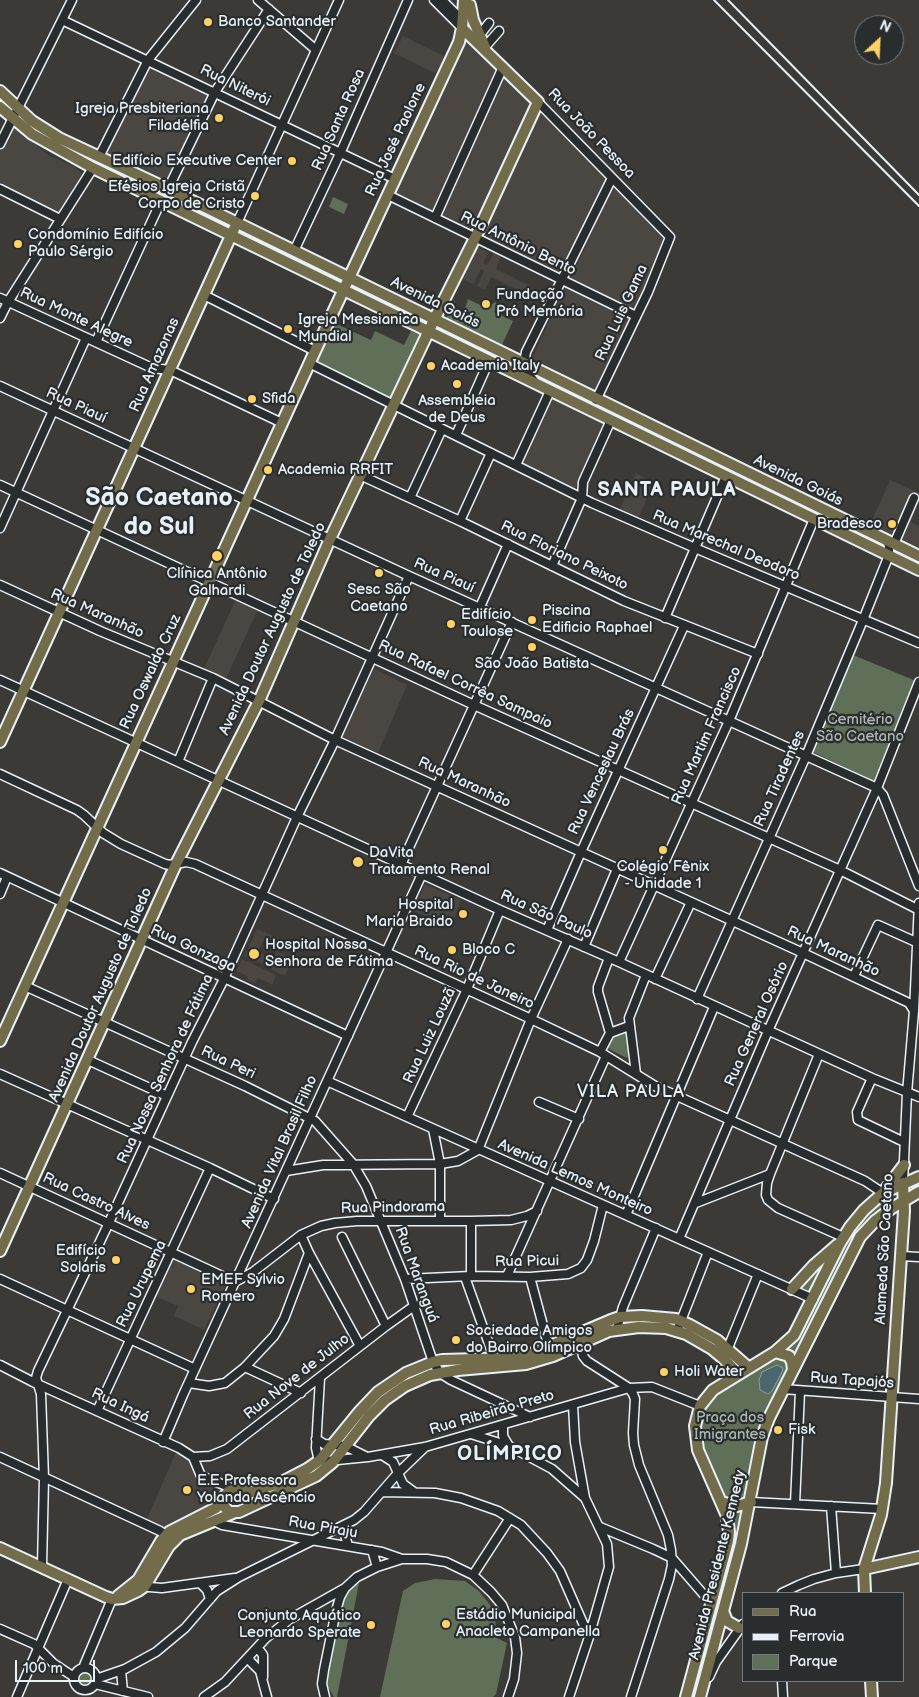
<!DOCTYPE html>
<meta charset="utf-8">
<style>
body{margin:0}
#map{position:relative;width:919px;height:1697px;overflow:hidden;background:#3b3a37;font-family:"Balsamiq Sans",sans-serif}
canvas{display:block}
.legend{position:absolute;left:742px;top:1592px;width:162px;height:90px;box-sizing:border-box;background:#2a2d2e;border:1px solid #767b7f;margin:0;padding:6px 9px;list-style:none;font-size:15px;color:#e8f1f8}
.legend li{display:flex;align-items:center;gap:10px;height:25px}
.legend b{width:25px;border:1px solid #767b7f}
.north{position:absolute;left:854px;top:15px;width:50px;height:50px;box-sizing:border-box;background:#2a2d2e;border:1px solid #767b7f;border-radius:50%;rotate:25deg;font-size:14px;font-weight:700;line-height:20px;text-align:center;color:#e8f1f8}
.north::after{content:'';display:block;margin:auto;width:18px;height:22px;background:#ffd166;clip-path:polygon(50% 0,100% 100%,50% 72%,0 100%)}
.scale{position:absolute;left:15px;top:1660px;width:80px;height:22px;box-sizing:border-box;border:2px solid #e8f1f8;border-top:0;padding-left:6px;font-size:15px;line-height:18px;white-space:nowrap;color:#e8f1f8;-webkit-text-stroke:4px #2a2d2e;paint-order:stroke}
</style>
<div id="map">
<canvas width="919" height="1697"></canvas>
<ul class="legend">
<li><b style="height:6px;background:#736c4b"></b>Rua</li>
<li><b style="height:6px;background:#e8f1f8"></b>Ferrovia</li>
<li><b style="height:14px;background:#607058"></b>Parque</li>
</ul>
<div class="north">N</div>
<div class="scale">100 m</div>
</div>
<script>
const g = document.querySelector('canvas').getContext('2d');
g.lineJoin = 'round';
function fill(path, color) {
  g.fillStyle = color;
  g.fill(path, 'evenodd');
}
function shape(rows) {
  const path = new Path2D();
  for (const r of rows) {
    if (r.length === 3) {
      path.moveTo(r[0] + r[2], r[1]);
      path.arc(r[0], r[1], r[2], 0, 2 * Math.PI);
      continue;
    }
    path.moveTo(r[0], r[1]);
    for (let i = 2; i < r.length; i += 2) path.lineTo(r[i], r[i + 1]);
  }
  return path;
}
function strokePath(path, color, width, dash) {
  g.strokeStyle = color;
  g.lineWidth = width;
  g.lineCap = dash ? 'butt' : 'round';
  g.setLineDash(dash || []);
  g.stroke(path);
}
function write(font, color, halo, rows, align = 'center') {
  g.font = font + ' "Balsamiq Sans",sans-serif';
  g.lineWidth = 4.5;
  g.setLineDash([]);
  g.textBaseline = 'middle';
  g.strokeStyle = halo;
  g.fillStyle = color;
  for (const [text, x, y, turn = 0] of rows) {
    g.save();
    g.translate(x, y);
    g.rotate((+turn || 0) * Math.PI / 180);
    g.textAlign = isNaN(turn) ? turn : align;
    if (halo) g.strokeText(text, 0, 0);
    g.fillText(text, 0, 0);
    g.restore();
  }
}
fill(shape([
 [403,36,444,56,442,65,435,73,394,53],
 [466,37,498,68,433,212,392,192],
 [149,63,211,94,167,184,105,153],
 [504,74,533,103,472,231,440,215],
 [540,109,607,178,560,276,479,236],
 [13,126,48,155,75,167,82,174,59,214,0,185,0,151],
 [614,185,667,242,634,311,570,280],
 [477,247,488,253,483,263,487,265,494,252,501,256,496,269,548,295,544,303,491,277,485,290,477,286,484,271,481,269,473,284,462,279],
 [565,287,631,320,595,390,532,359],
 [550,396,605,423,575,488,520,462],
 [636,473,654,482,638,519,619,511],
 [890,480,919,493,919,502,911,522,919,526,919,548,870,525],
 [236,599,258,609,225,681,203,671],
 [374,669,407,685,378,753,341,736],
 [425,884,461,900,451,927,414,911],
 [257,929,283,940,278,952,293,958,285,976,272,970,272,968,245,956],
 [265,937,269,939,266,946,277,951,273,959,258,952],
 [242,959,276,975,272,985,258,978,255,983,247,980,248,977,236,971],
 [173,1256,227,1283,204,1330,174,1316,178,1306,155,1296],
 [176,1452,189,1458,198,1478,213,1487,214,1492,205,1509,168,1526,161,1526,147,1519]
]), '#4a4641');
fill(shape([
 [333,197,348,204,344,214,329,207],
 [468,299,484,307,491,305,495,302,498,304,494,312,513,321,501,347,445,320,455,300,454,309,456,315,458,318,468,323,472,314,465,308],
 [332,322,371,340,375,331,404,345,411,331,422,336,392,402,313,362],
 [853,655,916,681,875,782,813,752],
 [624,1030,627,1032,630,1052,627,1058,607,1048,614,1033],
 [891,1194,896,1202,873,1217,795,1359,788,1351,783,1348,832,1269,854,1228,869,1211],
 [834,1250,811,1295,798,1289],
 [781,1357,785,1360,788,1367,766,1413,745,1499,742,1501,730,1501,722,1496,702,1450,699,1426,705,1405,724,1387,757,1370,775,1358],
 [745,1509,698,1697,689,1697,734,1530,729,1510],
 [435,1579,465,1581,479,1591,494,1610,497,1638,507,1643,496,1694,493,1697,380,1697,403,1591,415,1583],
 [359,1583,337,1697,334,1697,325,1682,333,1633,343,1596,351,1586],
 [86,1680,8]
]), '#607058');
const water = shape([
 [777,1365,783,1368,782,1372,772,1391,768,1394,760,1390,759,1380,762,1372,777,1365]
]);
fill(water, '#4a666f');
strokePath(water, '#899ea6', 1);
const minor = shape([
 [258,0,316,50],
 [434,0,462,28],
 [442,0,463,21],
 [62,20,395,179],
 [479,36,489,23],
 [485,47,499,31],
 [538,102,670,237,648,292,596,400],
 [0,144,72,0],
 [99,157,148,60,196,0],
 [0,189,60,219],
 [168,189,215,92,269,9],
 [388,195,636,316],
 [435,218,503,67],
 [237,223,339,0],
 [294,251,343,147,408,0],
 [204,295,315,351],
 [0,298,152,368,170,370,282,423],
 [0,318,8,302,93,168],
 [96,342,161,201],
 [309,363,592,503,695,548,919,643],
 [535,382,526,371,524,364,526,352,612,178],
 [0,386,409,576,877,788,883,795,919,886],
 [456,435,489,361],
 [516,465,550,391],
 [360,475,460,521,624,601,758,654],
 [0,485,474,705,840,870,919,910],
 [410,498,442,429],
 [460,521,491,453],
 [0,528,86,338],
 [894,544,914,498],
 [552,566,582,498,583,482,611,420],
 [0,585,100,631,213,678,335,740,803,953,909,1003,914,1011],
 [480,607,508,544],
 [665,618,726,476],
 [0,680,500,910,619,962,872,1078,919,1097],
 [178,762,213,678],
 [0,774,77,810,84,815,103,833,121,844,165,864,170,865,186,862,195,864,531,1019,600,1052,655,1086,865,1181,883,1193],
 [401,865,512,622],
 [0,873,348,1036],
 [0,894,7,877],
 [547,930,581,852,684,626],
 [584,947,617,869],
 [619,962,729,721,814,519],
 [854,976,878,925,916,942],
 [655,979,691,902],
 [25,986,245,1086,315,1121,353,1164,366,1186,405,1279,433,1362,440,1373,451,1380,530,1417],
 [697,999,806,756,863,620,889,555,889,545,886,540],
 [610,1033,629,1026],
 [600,1052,610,1033,598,992,598,987,609,958],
 [819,1054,770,1174,767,1183,766,1195,768,1200,778,1208,843,1237],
 [88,1060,167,1096],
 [0,1074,210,1168,274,1199],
 [636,1074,629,1018,646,975],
 [872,1078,857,1112,858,1120,904,1142],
 [327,1081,813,1299],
 [539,1102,579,1119],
 [407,1117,467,989,500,910],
 [433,1129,440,1164,440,1221],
 [286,1171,323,1165,440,1164,458,1161,478,1150,531,1019,568,939],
 [0,1173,235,1282,253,1272,301,1235,321,1226,335,1223,357,1221,471,1221,511,1220,527,1216,537,1211],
 [903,1183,907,1093,914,1011,919,903],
 [696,1203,770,1174],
 [626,1215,714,1007],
 [471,1221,471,1276],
 [301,1235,309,1253,360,1346],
 [342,1237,386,1326],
 [679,1239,768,1031,877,788,919,682],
 [901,1256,919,1257],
 [507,1276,606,1056],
 [465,1277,494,1358],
 [530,1277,549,1348],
 [0,1279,195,1369],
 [405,1279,471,1276,530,1277,568,1274,581,1268,587,1260,594,1241,603,1205],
 [617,1329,623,1307,656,1228],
 [677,1331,708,1252],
 [580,1344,583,1356,587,1361,629,1388,633,1394,635,1399,633,1433,634,1445,639,1465,668,1535,671,1550,672,1565,669,1579,631,1697],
 [728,1348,758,1274],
 [0,1365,33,1382,179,1448,193,1457,201,1476,237,1490],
 [245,1367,301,1393],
 [320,1378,316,1448,318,1457,327,1461,368,1457,425,1447,629,1388,652,1387,700,1406],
 [189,1383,209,1386,225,1383,245,1367,274,1336,284,1319,309,1253],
 [783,1389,919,1399],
 [97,1411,210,1168],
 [503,1425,503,1436,509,1446],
 [471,1434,509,1446,552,1469,585,1498],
 [316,1439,324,1444,345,1446,367,1457],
 [163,1442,183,1395,422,874],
 [382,1455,393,1462,403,1484,414,1492],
 [0,1457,160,1531,169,1538],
 [193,1457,210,1456,227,1449,386,1326,414,1306],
 [382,1492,435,1493,461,1498,498,1511,521,1525,547,1553,560,1571,589,1637],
 [751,1502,882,1509],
 [795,1504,800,1391],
 [831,1506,836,1573],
 [214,1521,222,1525,382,1552,402,1559],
 [343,1527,348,1546],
 [600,1527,653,1549,672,1558,711,1603],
 [372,1550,377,1567],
 [42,1566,44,1478,41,1394,36,1378,38,1371,106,1229,192,1042,222,983,297,817,335,740,409,576],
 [473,1575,510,1518],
 [142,1583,149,1587,162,1588,235,1578],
 [200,1583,207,1590,210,1599],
 [782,1593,799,1585,814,1579,836,1573,864,1569],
 [0,1629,34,1644,53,1663,74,1677],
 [256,1649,260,1651,263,1655,263,1677],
 [249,1657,250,1661,260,1671,267,1697],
 [83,1668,112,1599],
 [85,1679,11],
 [121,1671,123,1691],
 [709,1677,716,1662,743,1624],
 [96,1679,125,1669,156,1652,185,1628,217,1591,239,1577,354,1520,364,1512,398,1473,425,1447],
 [782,1681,783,1697],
 [95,1684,148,1697],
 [17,1697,68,1579],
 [204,1697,225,1682,266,1638,290,1619,345,1588],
 [325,1697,322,1684,324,1670,336,1611,340,1597,345,1588,357,1577,377,1567,402,1559,427,1559,446,1562,473,1575,491,1592,502,1605,515,1637,517,1653,514,1679,508,1697],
 [569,1697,589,1637,609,1567,607,1544,585,1498,575,1442,573,1405]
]);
const major = shape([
 [470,5,473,20,485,47],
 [0,91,32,121,59,138,168,189,919,556],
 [0,107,32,134,93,168,919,570],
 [0,742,234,229],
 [0,1041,315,351,459,42,462,28,464,0],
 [885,1190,904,1165],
 [0,1251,176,864,259,701,330,539,434,320,475,238,538,102,462,28],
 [792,1289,814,1265,837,1245],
 [775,1352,789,1356,792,1362,793,1369],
 [738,1374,724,1359,712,1349,686,1334,666,1328,639,1327,609,1331,553,1356,526,1364,458,1370,430,1375,405,1386,385,1400,369,1416,333,1462,316,1476,239,1512,229,1512,223,1505,224,1497,229,1491,234,1490,252,1492,284,1481,307,1469,320,1460,360,1411,378,1392,406,1373,433,1362,442,1360,515,1358,531,1354,611,1320,620,1317,642,1316,676,1319,690,1325,717,1340,749,1368],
 [721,1502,737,1506,751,1502],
 [0,1548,106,1597,112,1599,123,1598,138,1591,145,1586,169,1546,180,1535,233,1513],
 [864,1569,919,1557],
 [865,1593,864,1569,881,1515,886,1483,901,1256,904,1211,903,1183],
 [118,1596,138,1580,161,1541,169,1532,216,1508,223,1500],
 [723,1611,727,1621,739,1628],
 [871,1681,872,1697],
 [686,1697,728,1541,729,1532,727,1516,698,1450,695,1426,700,1406,713,1390,775,1352,794,1335,840,1243,850,1227,864,1210,883,1193,919,1177],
 [700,1697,741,1544,762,1437,769,1418,860,1237,875,1221,892,1208,919,1192]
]);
strokePath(minor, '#e8f1f8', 11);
strokePath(major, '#e8f1f8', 14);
strokePath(minor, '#2a2d2e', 8);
strokePath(major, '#736c4b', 10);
strokePath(shape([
 [714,0,919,206],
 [728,0,919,195]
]), '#e8f1f8', 2);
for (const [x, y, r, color] of [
 [208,22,5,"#ffd166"],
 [219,118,5,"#ffd166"],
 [292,161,5,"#ffd166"],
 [255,196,5,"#ffd166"],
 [18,244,5,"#ffd166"],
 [486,304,5,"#ffd166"],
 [288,329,5,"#ffd166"],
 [431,366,5,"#ffd166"],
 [457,384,5,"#ffd166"],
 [252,399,5,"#ffd166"],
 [268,470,5,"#ffd166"],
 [892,524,5,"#ffd166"],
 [217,556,6,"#ffd166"],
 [379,573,5,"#ffd166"],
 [532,620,5,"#ffd166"],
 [451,624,5,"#ffd166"],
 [532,647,5,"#ffd166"],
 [663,850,5,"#ffd166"],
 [358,862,6,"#ffd166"],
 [463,914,5,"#ffd166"],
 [452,950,5,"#ffd166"],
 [254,954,6,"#ffd166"],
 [116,1260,5,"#ffd166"],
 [191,1289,5,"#ffd166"],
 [456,1340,5,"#ffd166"],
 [664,1372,5,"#ffd166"],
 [778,1430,5,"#ffd166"],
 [187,1490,5,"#ffd166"],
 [446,1624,5,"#ffd166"],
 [371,1625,5,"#ffd166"]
]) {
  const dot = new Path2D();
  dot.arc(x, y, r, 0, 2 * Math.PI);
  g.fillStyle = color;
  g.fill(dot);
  strokePath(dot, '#2a2d2e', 2);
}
write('15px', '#e8f1f8', '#2a2d2e', [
 ["Banco Santander",218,22],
 ["Igreja Presbiteriana",209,109,"right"],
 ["Filadélfia",209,126,"right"],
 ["Edifício Executive Center",282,161,"right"],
 ["Efésios Igreja Cristã",245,187,"right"],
 ["Corpo de Cristo",245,204,"right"],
 ["Condomínio Edifício",28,235],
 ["Paulo Sérgio",28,252],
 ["Fundação",496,295],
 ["Pró Memória",496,312],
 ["Igreja Messianica",298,320],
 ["Mundial",298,337],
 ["Academia Italy",441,366],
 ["Sfida",262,399],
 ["Assembleia",457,401,"center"],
 ["de Deus",457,418,"center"],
 ["Academia RRFIT",278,470],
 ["Bradesco",882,524,"right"],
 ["Clínica Antônio",217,574,"center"],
 ["Galhardi",217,591,"center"],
 ["Sesc São",379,590,"center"],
 ["Caetano",379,607,"center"],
 ["Piscina",542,611],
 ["Edificio Raphael",542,628],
 ["Edifício",461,615],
 ["Toulose",461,632],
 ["São João Batista",532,664,"center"],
 ["DaVita",369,853],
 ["Tratamento Renal",369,870],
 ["Colégio Fênix",663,867,"center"],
 ["- Unidade 1",663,884,"center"],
 ["Hospital",453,905,"right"],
 ["Maria Braido",453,922,"right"],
 ["Hospital Nossa",265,945],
 ["Senhora de Fátima",265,962],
 ["Bloco C",462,950],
 ["Edifício",106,1251,"right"],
 ["Solaris",106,1268,"right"],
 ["EMEF Sylvio",201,1280],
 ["Romero",201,1297],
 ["Sociedade Amigos",466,1331],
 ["do Bairro Olímpico",466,1348],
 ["Holi Water",674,1372],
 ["Fisk",788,1430],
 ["E.E Professora",197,1481],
 ["Yolanda Ascêncio",197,1498],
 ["Estádio Municipal",456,1615],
 ["Anacleto Campanella",456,1632],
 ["Conjunto Aquático",361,1616,"right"],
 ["Leonardo Sperate",361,1633,"right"]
], 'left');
write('15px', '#e8f1f8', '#2a2d2e', [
 ["Rua Niterói",235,86,26],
 ["Rua Santa Rosa",339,120,-66],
 ["Rua João Pessoa",591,134,46],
 ["Rua José Paolone",396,140,-65],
 ["Rua Antônio Bento",518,244,26],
 ["Avenida Goiás",435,303,26],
 ["Rua Luis Gama",622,313,-65],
 ["Rua Monte Alegre",76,318,25],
 ["Rua Amazonas",155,365,-66],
 ["Rua Piauí",76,406,25],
 ["Avenida Goiás",798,481,26],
 ["Rua Marechal Deodoro",726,546,23],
 ["Rua Floriano Peixoto",564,556,26],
 ["Rua Piauí",444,576,24],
 ["Rua Maranhão",97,614,24],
 ["Avenida Doutor Augusto de Toledo",273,629,-65],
 ["Rua Oswaldo Cruz",151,672,-65],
 ["Rua Rafael Corrêa Sampaio",465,685,25],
 ["Rua Martim Francisco",707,736,-66],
 ["Rua Venceslau Brás",602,772,-65],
 ["Rua Tiradentes",780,779,-66],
 ["Rua Maranhão",464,783,25],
 ["Rua São Paulo",546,915,24],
 ["Rua Gonzaga",193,949,25],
 ["Rua Maranhão",833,952,25],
 ["Rua Rio de Janeiro",474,978,25],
 ["Avenida Doutor Augusto de Toledo",101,995,-66],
 ["Rua General Osório",757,1024,-66],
 ["Rua Luiz Louzã",430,1036,-65],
 ["Rua Peri",228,1063,25],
 ["Rua Nossa Senhora de Fátima",166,1069,-65],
 ["Avenida Vital Brasil Filho",280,1152,-66],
 ["Avenida Lemos Monteiro",575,1178,24],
 ["Rua Castro Alves",96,1202,25],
 ["Rua Pindorama",393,1208,-1],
 ["Alameda São Caetano",885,1249,-87],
 ["Rua Picui",527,1262,-1],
 ["Rua Maranguá",416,1275,70],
 ["Rua Urupema",142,1284,-64],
 ["Rua Nove de Julho",297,1377,-38],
 ["Rua Tapajós",852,1381,4],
 ["Rua Ingá",120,1406,25],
 ["Rua Ribeirão Preto",492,1413,-16],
 ["Rua Piraju",323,1528,10],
 ["Avenida Presidente Kennedy",718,1565,-76]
]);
write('15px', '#abb7b0', '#2a2d2e', [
 ["Cemitério",860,720],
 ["São Caetano",860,737],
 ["Praça dos",730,1418],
 ["Imigrantes",730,1435]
]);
g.letterSpacing = '1px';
write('18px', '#e8f1f8', '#2a2d2e', [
 ["VILA PAULA",631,1092]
]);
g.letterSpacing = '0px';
g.letterSpacing = '1px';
write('bold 20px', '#e8f1f8', '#2a2d2e', [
 ["SANTA PAULA",667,491],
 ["OLÍMPICO",510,1455]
]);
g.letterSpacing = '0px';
write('bold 25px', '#e8f1f8', '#2a2d2e', [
 ["São Caetano",159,499],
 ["do Sul",159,528]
]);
</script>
